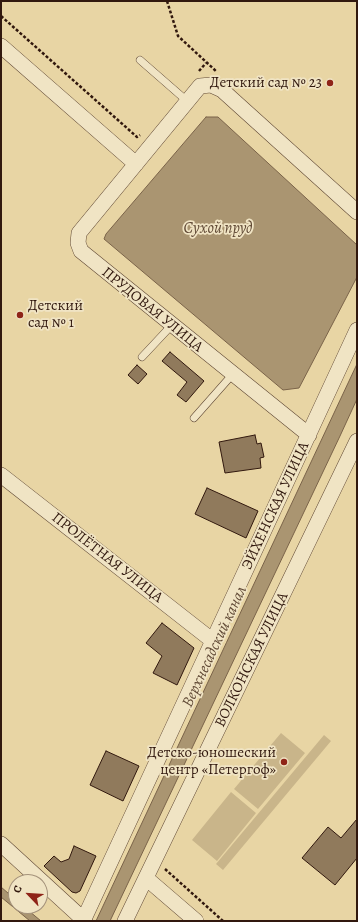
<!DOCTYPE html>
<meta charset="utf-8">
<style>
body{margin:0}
#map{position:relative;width:358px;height:922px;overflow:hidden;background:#e8d5a4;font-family:Alegreya,serif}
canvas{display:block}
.frame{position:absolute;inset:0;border:2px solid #31180e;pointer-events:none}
.north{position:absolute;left:8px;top:874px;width:40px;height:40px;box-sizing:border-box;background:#f0e4c4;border:1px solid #a4927b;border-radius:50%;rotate:295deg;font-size:11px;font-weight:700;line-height:16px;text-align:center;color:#31180e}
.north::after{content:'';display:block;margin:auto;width:14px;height:18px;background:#8f2418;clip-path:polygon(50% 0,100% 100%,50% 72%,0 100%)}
</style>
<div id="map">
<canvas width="358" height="922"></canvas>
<div class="frame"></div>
<div class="north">С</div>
</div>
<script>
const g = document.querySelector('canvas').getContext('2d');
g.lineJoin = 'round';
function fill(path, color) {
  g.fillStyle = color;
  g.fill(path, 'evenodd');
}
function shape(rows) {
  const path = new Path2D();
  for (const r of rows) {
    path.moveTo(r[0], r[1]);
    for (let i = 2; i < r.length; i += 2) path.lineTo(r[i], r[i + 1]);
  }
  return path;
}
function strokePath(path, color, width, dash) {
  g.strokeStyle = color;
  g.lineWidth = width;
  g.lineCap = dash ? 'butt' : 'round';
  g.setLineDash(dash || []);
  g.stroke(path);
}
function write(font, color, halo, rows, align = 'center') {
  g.font = font + ' Alegreya,serif';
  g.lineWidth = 3.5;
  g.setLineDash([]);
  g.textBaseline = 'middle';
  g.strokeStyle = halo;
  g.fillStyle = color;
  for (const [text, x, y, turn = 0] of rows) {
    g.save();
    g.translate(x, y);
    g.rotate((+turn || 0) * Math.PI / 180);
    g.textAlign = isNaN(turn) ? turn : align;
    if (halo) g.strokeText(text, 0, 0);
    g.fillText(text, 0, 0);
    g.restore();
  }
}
fill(shape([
 [281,733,305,753,258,809,234,789],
 [324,735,331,741,223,870,216,864],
 [231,792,256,813,217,861,192,840]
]), '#c9b58a');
const water = shape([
 [206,117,218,117,357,245,357,277,299,388,283,390,104,239,106,234,206,117],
 [357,364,357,399,340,436,110,921,96,921,357,364],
 [1,887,16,900,16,906,23,906,41,921,30,921,1,897,1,887]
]);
fill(water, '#aa9571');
strokePath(water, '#7a6349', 1);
const building = shape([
 [170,352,204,381,186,402,177,395,187,382,162,361,170,352],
 [137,365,147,374,138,384,128,375,137,365],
 [255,435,257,444,261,443,264,457,260,458,261,468,225,473,219,442,255,435],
 [207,488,258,511,246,538,195,514,207,488],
 [162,623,194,648,177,685,153,673,162,656,146,643,162,623],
 [106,751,139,766,123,801,90,785,106,751],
 [357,819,357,858,335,885,302,858,328,827,341,838,357,819],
 [74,846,96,856,80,891,76,893,72,892,44,866,54,856,61,862,69,859,74,846]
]);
fill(building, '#907a5c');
strokePath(building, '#31180e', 1);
const lane = shape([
 [140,60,187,101],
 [142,357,171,326],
 [194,418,232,375]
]);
const street = shape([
 [1,46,136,164],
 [309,435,81,251,78,243,79,233,200,86,211,85,222,90,357,212],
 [1,475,213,641],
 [1,844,85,921],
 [146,878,196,921],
 [83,921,357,330],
 [125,921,357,441]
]);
strokePath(lane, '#5f4734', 8);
strokePath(street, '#5f4734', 16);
strokePath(shape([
 [167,1,178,36,217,72],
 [1,16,137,137,140,135],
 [199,71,206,63],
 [165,869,223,921]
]), '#31180e', 2.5, [3, 2]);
strokePath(lane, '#f0e4c4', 7);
strokePath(street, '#f0e4c4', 15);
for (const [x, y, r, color] of [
 [330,83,4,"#8f2418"],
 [20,315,4,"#8f2418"],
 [284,762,4,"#8f2418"]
]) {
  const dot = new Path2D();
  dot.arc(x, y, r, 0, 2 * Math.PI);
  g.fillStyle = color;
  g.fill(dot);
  strokePath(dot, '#f0e4c4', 1.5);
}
write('15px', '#31180e', '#f0e4c4', [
 ["Детский сад № 23",322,83],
 ["Детский",28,306,"left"],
 ["сад № 1",28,323,"left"],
 ["Детско-юношеский",276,753],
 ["центр «Петергоф»",276,770]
], 'right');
write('15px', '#31180e', '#f0e4c4', [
 ["ПРУДОВАЯ УЛИЦА",152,310,39],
 ["ЭЙХЕНСКАЯ УЛИЦА",276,506,-65],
 ["ПРОЛЁТНАЯ УЛИЦА",107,558,38],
 ["ВОЛКОНСКАЯ УЛИЦА",252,660,-64]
]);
write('italic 16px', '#614a36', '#f0e4c4', [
 ["Сухой пруд",218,229],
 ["Верхнесадский канал",215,647,-65]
]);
</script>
